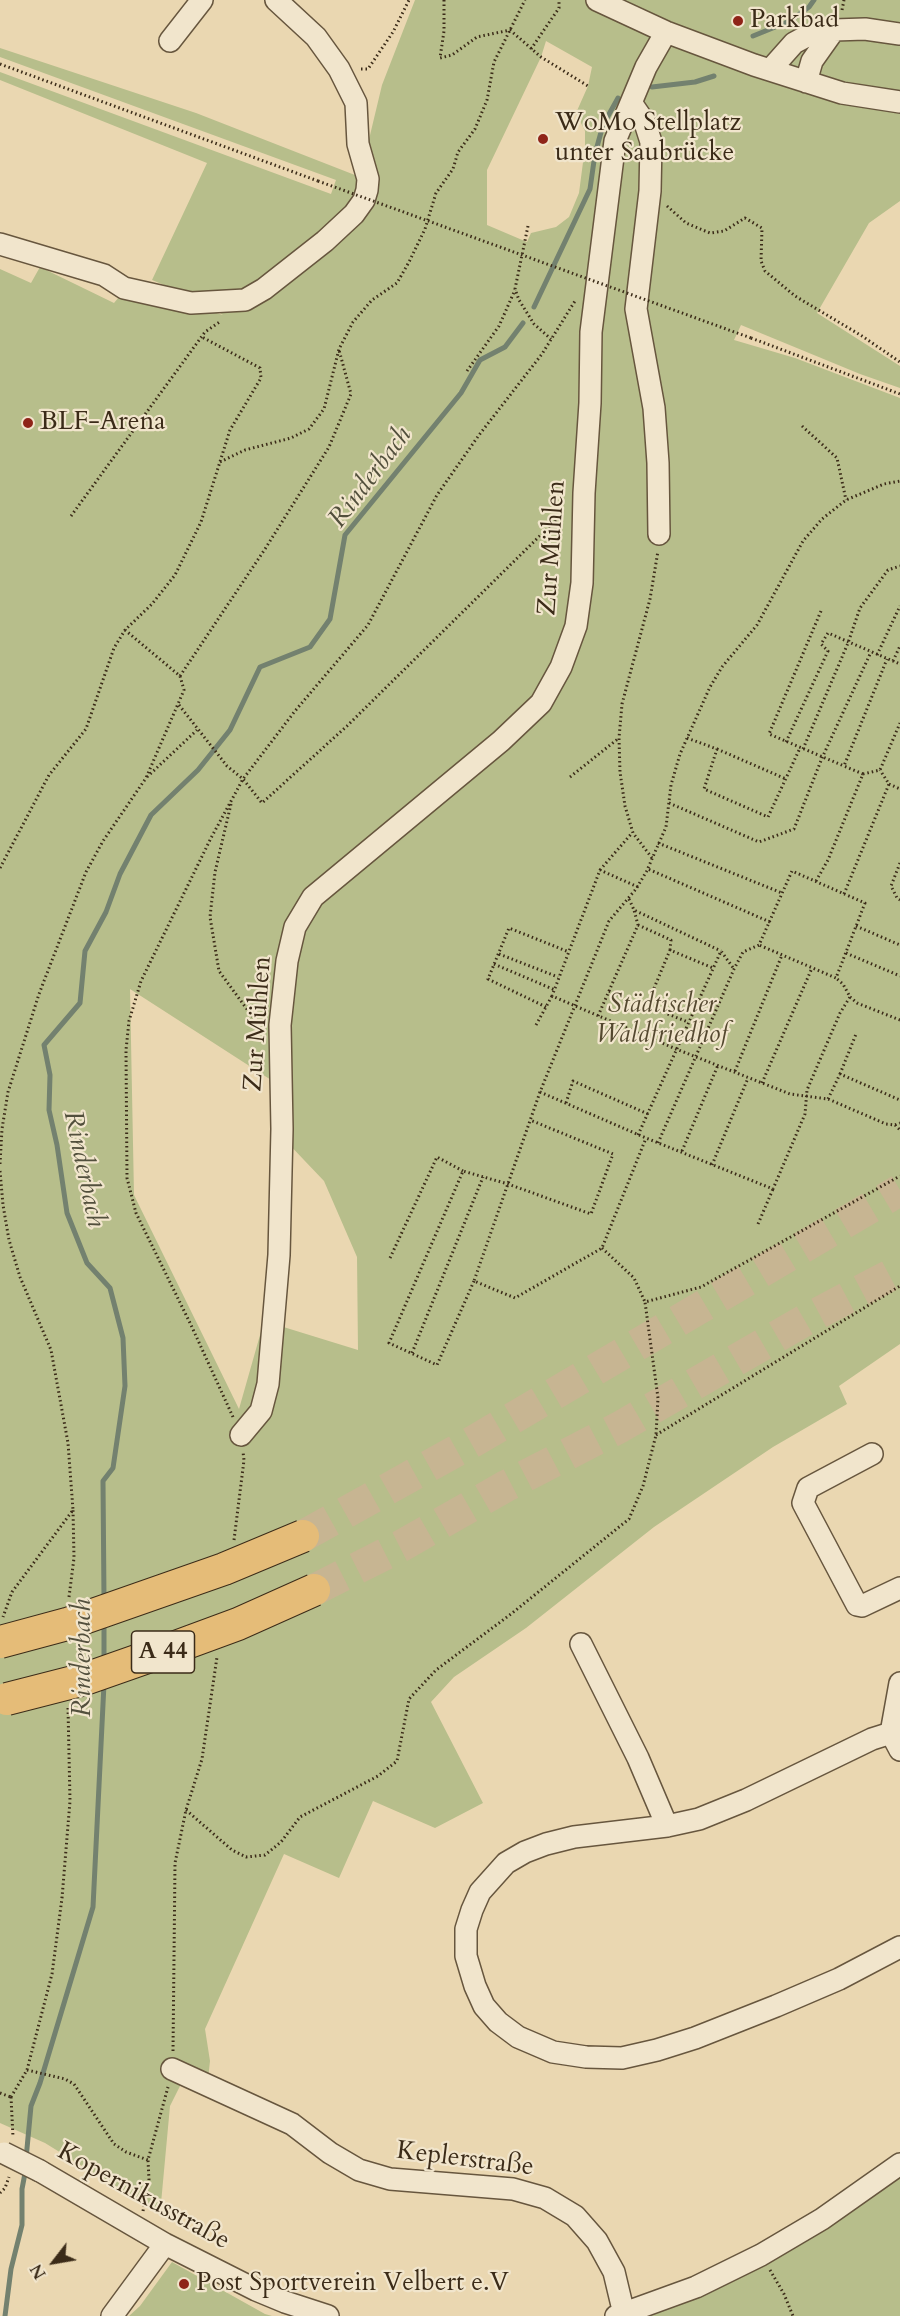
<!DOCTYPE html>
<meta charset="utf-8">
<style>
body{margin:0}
#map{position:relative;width:900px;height:2316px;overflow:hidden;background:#ead7b1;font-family:Cardo,serif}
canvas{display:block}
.north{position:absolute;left:24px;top:2232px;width:60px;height:60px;-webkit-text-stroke:4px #f1e5cc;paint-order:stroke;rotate:239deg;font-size:16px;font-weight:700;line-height:24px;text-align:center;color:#3b2b18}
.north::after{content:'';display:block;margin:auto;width:21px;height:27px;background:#3b2b18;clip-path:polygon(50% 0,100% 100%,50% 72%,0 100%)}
</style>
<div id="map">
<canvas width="900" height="2316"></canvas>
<div class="north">N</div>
</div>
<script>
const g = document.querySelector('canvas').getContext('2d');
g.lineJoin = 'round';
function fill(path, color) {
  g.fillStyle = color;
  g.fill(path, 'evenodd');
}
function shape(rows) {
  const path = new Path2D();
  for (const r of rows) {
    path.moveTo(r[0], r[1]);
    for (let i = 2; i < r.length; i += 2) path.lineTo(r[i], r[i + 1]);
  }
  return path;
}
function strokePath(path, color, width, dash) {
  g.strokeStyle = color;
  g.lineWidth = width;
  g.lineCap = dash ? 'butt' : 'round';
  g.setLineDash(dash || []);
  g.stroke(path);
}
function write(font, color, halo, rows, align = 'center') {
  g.font = font + ' Cardo,serif';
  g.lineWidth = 4.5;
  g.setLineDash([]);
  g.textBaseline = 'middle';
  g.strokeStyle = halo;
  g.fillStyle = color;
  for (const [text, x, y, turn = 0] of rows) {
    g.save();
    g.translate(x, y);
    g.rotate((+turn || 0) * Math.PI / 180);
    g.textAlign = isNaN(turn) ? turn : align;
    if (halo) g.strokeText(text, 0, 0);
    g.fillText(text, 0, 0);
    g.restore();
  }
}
fill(shape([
 [415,0,900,0,900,201,869,223,817,313,900,366,900,388,860,374,741,325,734,340,795,358,900,398,900,1344,839,1386,847,1404,773,1447,654,1527,526,1628,454,1677,431,1702,483,1803,435,1828,373,1801,339,1878,284,1854,205,2029,210,2061,208,2079,183,2080,170,2106,160,2214,45,2143,0,2123,0,269,31,283,40,267,114,303,128,286,223,315,203,301,152,280,207,163,0,80,0,72,331,194,336,180,0,57,0,48,196,113,360,177,382,85],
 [546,41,592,67,588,86,576,113,585,131,585,147,579,193,569,217,556,227,531,233,527,242,487,225,487,170,541,57],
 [130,989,282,1087,284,1139,324,1181,357,1257,358,1350,264,1321,239,1409,134,1195],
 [900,2175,900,2316,647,2316,691,2297],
 [172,2262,265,2314,272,2316,129,2316,140,2306]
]), '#b7be8b');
strokePath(shape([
 [753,36,790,21,809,7,814,0],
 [652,87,695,82,714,76],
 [534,307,590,189,595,154,603,125,618,98],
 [104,1599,103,1481,113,1468,125,1386,123,1338,110,1288,87,1263,67,1213,57,1145,49,1110,50,1075,44,1045,80,1003,85,951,106,912,120,874,151,815,198,770,230,730,260,667,310,647,330,619,345,535,461,393,480,360,505,347,523,323],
 [104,1621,104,1662],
 [26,2159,31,2106,40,2083,93,1907,104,1684],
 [5,2316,11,2269,22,2225,22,2189,26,2168]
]), '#73816f', 5);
strokePath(shape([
 [303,1536,474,1441,900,1190],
 [314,1590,401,1546,506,1486,620,1427,809,1318,900,1270]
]), '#c7b592', 32, [32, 16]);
const minor = shape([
 [597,0,666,32,754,65,842,93,900,102],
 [170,41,202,0],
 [770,70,794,43,807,36,834,30,865,29,900,34],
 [806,82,812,61,834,30],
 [632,104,645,123,651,142,650,191,636,309,654,408,658,463,659,534],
 [0,244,104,275,124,288,191,303,245,300,264,289,325,241,354,214,364,200,367,190,368,179,358,144,356,103,339,69,316,37,276,0],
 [241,1435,261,1411,268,1384,279,1255,282,1129,280,1025,287,961,295,927,313,897,501,741,541,703,561,667,576,626,582,583,584,493,590,403,591,332,615,141,646,67,666,32],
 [872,1454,808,1488,803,1503,857,1605,862,1606,900,1588],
 [581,1644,638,1758,667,1826],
 [900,1683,891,1733,900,1750],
 [891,1733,872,1739,746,1800,699,1819,667,1826,574,1837,546,1844,525,1852,506,1863,480,1892,472,1910,466,1929,466,1956,475,1986,484,2006,498,2022,518,2037,553,2052,586,2057,622,2058,657,2050,695,2038,776,2006,839,1979,900,1947],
 [172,2069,292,2124,330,2153,359,2170,390,2179,513,2189,545,2198,575,2216,597,2241,614,2272,624,2314],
 [40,2171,165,2244,256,2290,285,2302,328,2316],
 [112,2316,165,2244],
 [616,2316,696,2287,761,2255,822,2219,900,2164]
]);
strokePath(minor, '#67563e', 24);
strokePath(shape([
 [444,0,444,31,440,58,452,55,477,37,510,30,541,57,588,86],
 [842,10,844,0],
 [531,49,559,8,559,0],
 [0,64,318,181],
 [361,69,368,69,393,32,409,0],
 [667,206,686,223,710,233,724,231,745,218,762,228,761,261,765,271,795,296,862,336,900,362],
 [528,226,515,289,519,300,534,324,551,339],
 [751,338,900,394],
 [467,371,499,326,515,290],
 [802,426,837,458,846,500],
 [220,462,245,450,291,438,309,429,324,409,339,349,353,322,372,300,397,283,409,262,425,229,436,193,453,169,458,152,475,129,487,100,494,62,525,0],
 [71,516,205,332,221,321],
 [821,611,769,734,844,766],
 [877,655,900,606],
 [893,661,900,646],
 [180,676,265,549,329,447,351,394,339,350],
 [179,705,227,766,243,779,262,803,347,726,563,513],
 [687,738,717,749,704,789,768,817,800,748],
 [786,742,828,651,821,644,828,633,900,664],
 [717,749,786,779],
 [803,749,848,643,860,608,888,570,900,566],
 [863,774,844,766,887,659],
 [147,777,197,730],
 [570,777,619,738],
 [889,784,900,789],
 [669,803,759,842,794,829,822,758,871,652],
 [231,804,215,872,210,917,219,971,260,1027],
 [658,843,782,893],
 [652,858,633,833,625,806,620,772,619,738,622,704,650,599,658,551],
 [900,863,891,886,897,898,900,900],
 [0,868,49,775,86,729,114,648,125,630,152,604,175,575,201,522,230,430,261,378,260,368,202,337],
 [648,868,666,827,671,785,680,754,710,687,722,667,757,625,803,541,822,519,846,500,884,484,900,481],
 [600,870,632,833],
 [816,881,828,860,863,774,880,770,900,723],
 [638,887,600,870,552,996,676,1049,790,1094,828,1099,886,1124,895,1125,900,1123],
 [844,894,889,784,880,770],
 [629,899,634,910,721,951],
 [770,922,648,869,636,889,609,921,540,1092,646,1138,773,1189,805,1114,807,1090,840,1013,850,997,843,984,836,978],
 [638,925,671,940,670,950],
 [856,926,900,945],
 [846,953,900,976],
 [499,954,558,977],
 [494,964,555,990],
 [609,991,688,1022],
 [850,997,857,1003,900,1020],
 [647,1005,670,950,713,968],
 [546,1007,488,979,509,928,569,952],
 [598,1016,638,925,634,910],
 [536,1025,552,996],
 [735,1071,782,955],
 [840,1074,856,1034],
 [762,1083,812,968],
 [540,1092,474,1281,515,1298,602,1248,646,1138],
 [828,1099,840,1074,900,1100],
 [566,1103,573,1081,648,1114],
 [895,1125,900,1130],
 [638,1135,721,951,734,969],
 [658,1143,734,969,743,952,759,945,792,871,865,903,836,978,759,945],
 [682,1151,718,1065],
 [0,1164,2,1129,8,1092,39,994,86,872,103,841,146,778,184,690,180,676,125,630],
 [712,1165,748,1078],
 [0,1171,3,1205,9,1240,20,1277,51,1350,68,1443,73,1510,12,1592,3,1617],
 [758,1224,773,1189],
 [602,1248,634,1278,645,1302],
 [390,1258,437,1157,463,1171],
 [474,1281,437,1365,389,1343,463,1171,508,1184,591,1214,613,1154,530,1120],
 [412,1353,483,1177],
 [233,1417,191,1325,136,1213,127,1178,126,1050,129,1021,141,981,211,838,243,779,295,711,368,625,437,495,479,435,542,354,575,301],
 [656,1435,900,1286],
 [234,1540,244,1460,243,1452],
 [69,1597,74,1558,73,1510],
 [186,1810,232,1850,246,1857,265,1855,281,1842,300,1817,378,1776,397,1761,409,1699,436,1670,511,1614,629,1519,643,1486,656,1435,658,1398,645,1302,701,1287,900,1176],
 [173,2051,175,1863,186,1810,202,1759,217,1657],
 [27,2070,65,2079,74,2084,114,2144,126,2152,148,2160],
 [0,2093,11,2097],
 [11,2097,27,2070,52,1974,62,1898,70,1801,68,1708],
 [11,2097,13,2137],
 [0,2193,5,2188,9,2177],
 [143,2211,149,2180,148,2160,168,2087],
 [770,2270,784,2294,793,2316]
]), '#3b2b18', 3, [1.5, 3]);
strokePath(minor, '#f1e5cc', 21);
const minorBridge = shape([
 [4,2153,40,2171]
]);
const highwayBridge = shape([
 [0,1642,67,1624,224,1569,303,1536],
 [7,1699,85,1679,162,1652,238,1624,314,1590]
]);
strokePath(minorBridge, '#67563e', 24, []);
strokePath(highwayBridge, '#3b2b18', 34, []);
strokePath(shape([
 [318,181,751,338]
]), '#3b2b18', 3, [1.5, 3]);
strokePath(minorBridge, '#f1e5cc', 21);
strokePath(highwayBridge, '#e5bc78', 32);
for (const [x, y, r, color] of [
 [738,21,6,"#8f2418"],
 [543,139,6,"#8f2418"],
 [28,423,6,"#8f2418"],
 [184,2284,6,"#8f2418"]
]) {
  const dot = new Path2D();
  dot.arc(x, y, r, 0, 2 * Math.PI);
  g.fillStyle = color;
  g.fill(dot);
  strokePath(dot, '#f1e5cc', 2);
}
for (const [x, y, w] of [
 [163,1652,63]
]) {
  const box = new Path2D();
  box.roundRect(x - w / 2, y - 21, w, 42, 4.5);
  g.fillStyle = '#f1e5cc';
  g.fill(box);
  strokePath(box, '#3b2b18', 1.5);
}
write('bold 24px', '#3b2b18', null, [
 ["A 44",163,1652]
]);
write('26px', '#3b2b18', '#f1e5cc', [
 ["Parkbad",750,21],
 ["WoMo Stellplatz",555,124],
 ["unter Saubrücke",555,154],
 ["BLF-Arena",40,423],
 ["Post Sportverein Velbert e.V",196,2284]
], 'left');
write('26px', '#3b2b18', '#f1e5cc', [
 ["Zur Mühlen",553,548,-86],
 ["Zur Mühlen",259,1024,-86],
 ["Keplerstraße",465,2160,7],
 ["Kopernikusstraße",143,2197,29]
]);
write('italic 26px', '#54482f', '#f1e5cc', [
 ["Städtischer",662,1006],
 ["Waldfriedhof",662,1036]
]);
write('italic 27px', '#524f3c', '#f1e5cc', [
 ["Rinderbach",371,478,-53],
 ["Rinderbach",83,1169,78],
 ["Rinderbach",84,1658,-90]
]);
</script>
